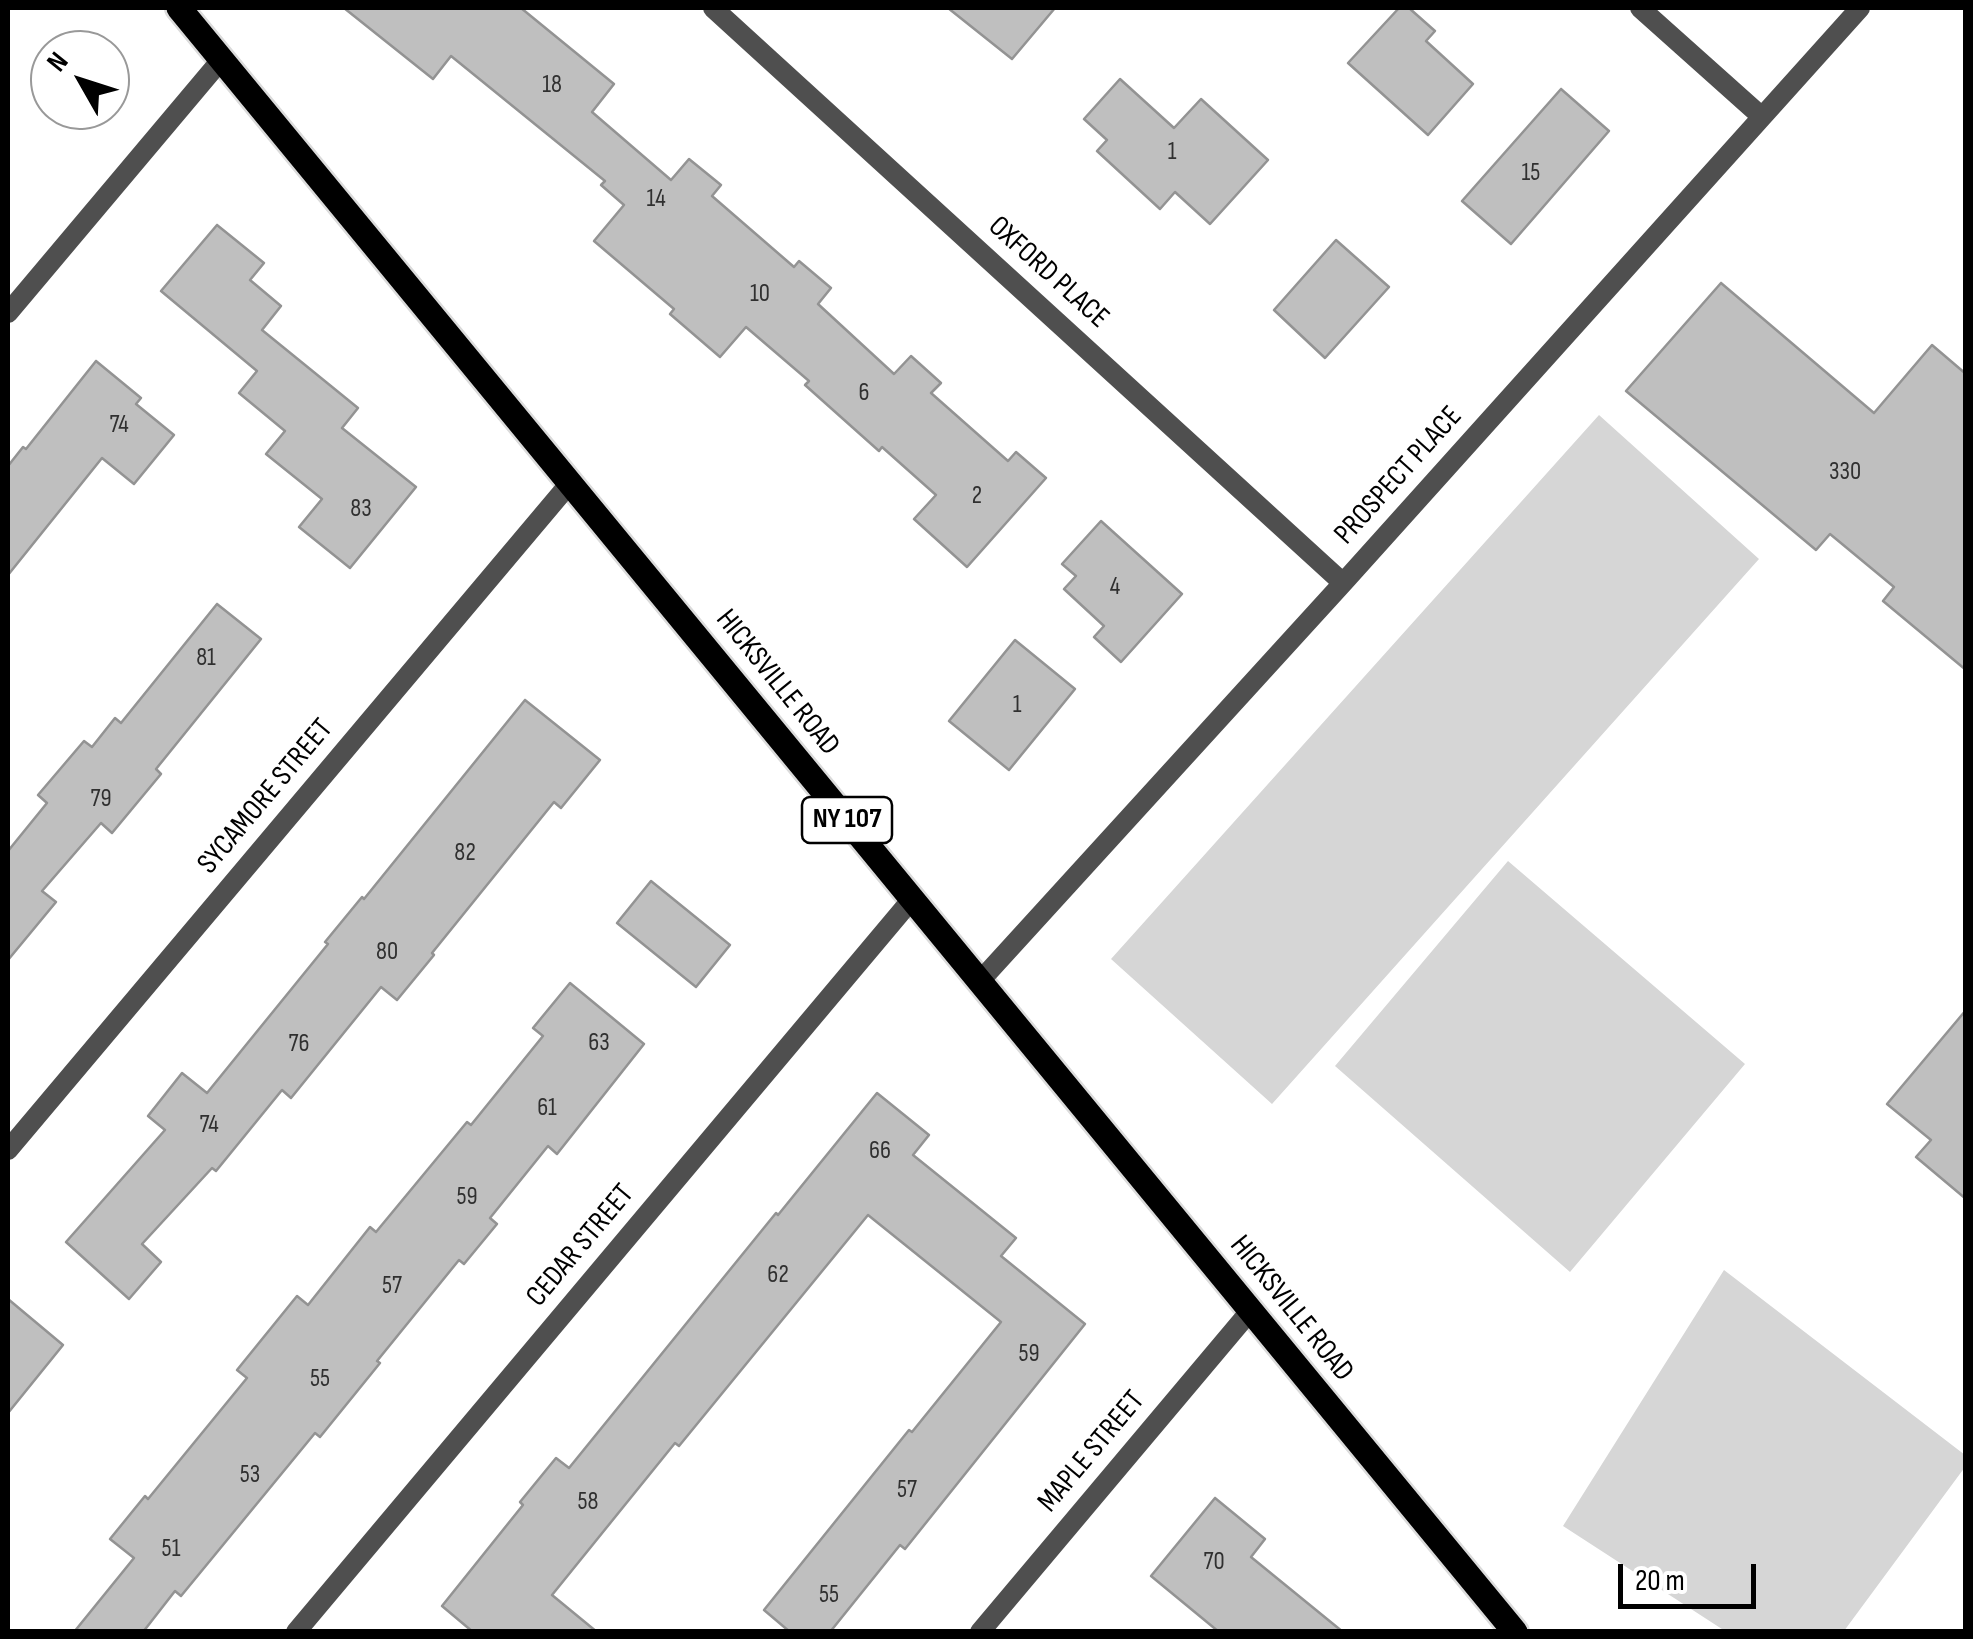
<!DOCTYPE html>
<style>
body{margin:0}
#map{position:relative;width:1973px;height:1639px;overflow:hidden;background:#fff;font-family:"Sofia Sans Condensed",sans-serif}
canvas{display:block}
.frame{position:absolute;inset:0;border:10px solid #000;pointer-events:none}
.north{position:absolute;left:30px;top:30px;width:100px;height:100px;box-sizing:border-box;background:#fff;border:2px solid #999;border-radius:50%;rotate:309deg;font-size:28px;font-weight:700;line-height:40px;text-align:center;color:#000}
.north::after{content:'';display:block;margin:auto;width:35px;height:45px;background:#000;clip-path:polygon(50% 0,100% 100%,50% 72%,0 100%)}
.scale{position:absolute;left:1618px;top:1564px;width:138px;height:45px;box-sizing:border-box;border:5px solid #000;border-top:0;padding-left:12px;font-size:30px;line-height:35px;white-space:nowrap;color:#000;-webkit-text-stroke:8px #fff;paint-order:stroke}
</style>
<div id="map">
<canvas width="1973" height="1639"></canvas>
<div class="frame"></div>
<div class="north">N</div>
<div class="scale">20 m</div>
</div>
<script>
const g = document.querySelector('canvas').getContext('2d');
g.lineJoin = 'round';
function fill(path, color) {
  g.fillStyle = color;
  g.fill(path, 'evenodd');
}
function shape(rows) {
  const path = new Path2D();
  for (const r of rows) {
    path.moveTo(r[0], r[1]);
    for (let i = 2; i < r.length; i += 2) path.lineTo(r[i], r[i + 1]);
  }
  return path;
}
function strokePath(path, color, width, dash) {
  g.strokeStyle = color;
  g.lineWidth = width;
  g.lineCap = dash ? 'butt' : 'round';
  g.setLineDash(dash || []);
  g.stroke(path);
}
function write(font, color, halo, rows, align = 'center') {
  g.font = font + ' "Sofia Sans Condensed",sans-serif';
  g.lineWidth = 8;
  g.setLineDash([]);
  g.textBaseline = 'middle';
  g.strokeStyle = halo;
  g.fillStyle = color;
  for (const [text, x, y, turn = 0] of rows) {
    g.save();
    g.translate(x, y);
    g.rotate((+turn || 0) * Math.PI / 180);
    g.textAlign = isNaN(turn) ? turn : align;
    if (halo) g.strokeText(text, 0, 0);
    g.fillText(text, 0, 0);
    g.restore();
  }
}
fill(shape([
 [1599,415,1759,559,1272,1104,1111,959],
 [1508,861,1745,1064,1570,1272,1335,1066],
 [1724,1270,1965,1455,1965,1467,1844,1631,1725,1631,1563,1526]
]), '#d6d6d6');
const building = shape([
 [344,8,521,8,614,84,592,112,671,180,689,159,721,185,712,196,794,267,799,261,831,288,818,304,894,374,911,356,941,383,931,393,1008,461,1016,452,1046,478,967,567,914,519,936,495,882,447,879,451,805,385,809,381,746,327,720,357,670,314,674,309,594,241,624,205,601,185,605,181,451,56,433,79,344,8],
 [948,8,1055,8,1012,59,948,8],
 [1399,8,1409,8,1435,31,1426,41,1473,84,1428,135,1348,63,1399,8],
 [1120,79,1174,128,1201,99,1268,160,1210,224,1175,192,1160,209,1097,151,1107,140,1084,119,1120,79],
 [1561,89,1609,131,1511,244,1462,201,1561,89],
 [217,225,264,263,250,280,281,306,262,330,358,408,342,428,416,487,350,568,299,527,322,499,266,454,285,431,239,393,257,371,161,291,217,225],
 [1336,240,1389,287,1325,358,1274,310,1336,240],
 [1721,283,1874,413,1932,345,1966,374,1966,670,1883,601,1894,587,1830,534,1816,550,1626,391,1721,283],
 [96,361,141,398,136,404,174,435,134,484,102,458,8,575,8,466,23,447,26,449,96,361],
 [1101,521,1182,594,1121,662,1094,637,1104,626,1064,589,1076,576,1062,564,1101,521],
 [217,604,261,639,156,769,161,774,112,833,101,823,42,891,56,902,8,960,8,851,47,803,38,795,84,741,92,747,115,718,121,723,217,604],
 [1015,640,1075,689,1009,770,949,721,1015,640],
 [525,700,600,760,561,808,554,802,432,953,434,955,397,1000,381,987,291,1098,282,1090,216,1171,212,1168,142,1244,161,1262,129,1299,66,1242,165,1130,148,1116,182,1073,207,1093,328,944,325,942,362,897,364,899,525,700],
 [651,881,730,945,696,987,617,923,651,881],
 [570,983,644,1044,557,1154,548,1146,490,1218,497,1224,464,1264,459,1260,377,1361,380,1363,320,1437,315,1433,181,1596,175,1591,143,1632,74,1632,134,1558,110,1539,145,1496,148,1499,247,1378,237,1370,297,1296,308,1305,370,1227,376,1232,467,1122,471,1125,543,1036,533,1028,570,983],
 [1966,1010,1966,1199,1916,1157,1931,1140,1887,1104,1966,1010],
 [877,1093,929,1135,913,1155,1016,1238,1001,1256,1085,1324,905,1549,900,1545,830,1632,790,1632,764,1610,909,1430,912,1432,1001,1322,868,1215,679,1446,675,1443,552,1595,597,1632,473,1632,442,1606,523,1505,520,1502,556,1458,569,1468,776,1213,778,1215,877,1093],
 [8,1299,63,1345,8,1413,8,1299],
 [1215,1498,1265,1539,1251,1557,1343,1632,1219,1632,1151,1576,1215,1498]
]);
fill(building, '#bfbfbf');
strokePath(building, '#939393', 2.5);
const primary = shape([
 [179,8,1515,1632]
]);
strokePath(primary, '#dbdbdb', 30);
strokePath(shape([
 [713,8,1343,583],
 [1640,8,1762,117],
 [8,313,221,60],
 [980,981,1343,583,1860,8],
 [8,1150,570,483],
 [296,1632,912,899],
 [980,1632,1251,1310]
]), '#4f4f4f', 20);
strokePath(primary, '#000', 25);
write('25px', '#303030', null, [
 ["18",552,86],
 ["1",1172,153],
 ["15",1531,174],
 ["14",656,200],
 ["10",760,295],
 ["6",864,394],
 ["74",119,426],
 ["330",1845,473],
 ["2",977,497],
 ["83",361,510],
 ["4",1115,588],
 ["81",206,659],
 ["1",1017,706],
 ["79",101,800],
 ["82",465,854],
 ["80",387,953],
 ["63",599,1044],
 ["76",299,1045],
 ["61",547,1109],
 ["74",209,1126],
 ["66",880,1152],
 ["59",467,1198],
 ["62",778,1276],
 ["57",392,1287],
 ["59",1029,1355],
 ["55",320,1380],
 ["53",250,1476],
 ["57",907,1491],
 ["58",588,1503],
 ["51",171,1550],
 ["70",1214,1563],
 ["55",829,1596]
]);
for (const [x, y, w] of [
 [847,820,90]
]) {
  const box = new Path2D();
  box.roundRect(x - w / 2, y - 23, w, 46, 8);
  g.fillStyle = '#fff';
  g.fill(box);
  strokePath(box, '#000', 2.5);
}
write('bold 28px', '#000', null, [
 ["NY 107",847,820]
]);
write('30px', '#000', '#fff', [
 ["OXFORD PLACE",1048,273,42],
 ["PROSPECT PLACE",1399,476,-48],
 ["HICKSVILLE ROAD",777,683,51],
 ["SYCAMORE STREET",266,797,-50],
 ["CEDAR STREET",581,1246,-50],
 ["HICKSVILLE ROAD",1291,1309,51],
 ["MAPLE STREET",1092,1452,-50]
]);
</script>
